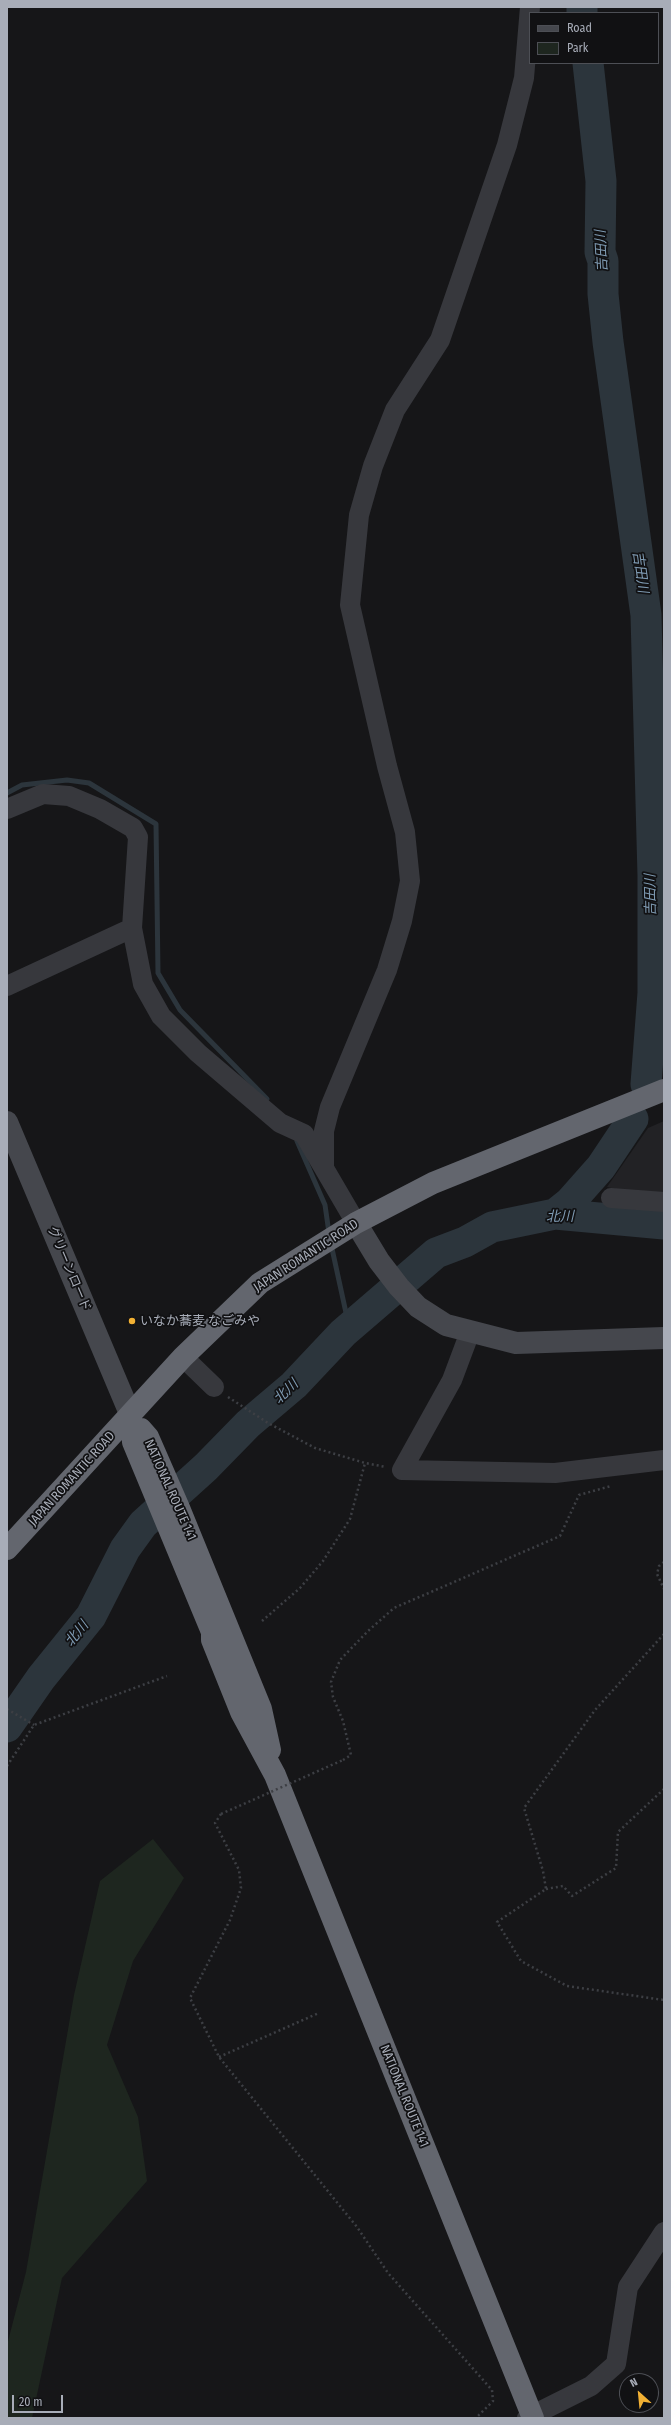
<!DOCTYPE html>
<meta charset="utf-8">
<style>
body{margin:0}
#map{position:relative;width:671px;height:2425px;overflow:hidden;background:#161618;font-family:"Fira Sans Condensed",sans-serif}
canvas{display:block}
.frame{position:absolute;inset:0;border:8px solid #a8adb8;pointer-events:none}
.legend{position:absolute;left:529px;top:12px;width:130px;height:52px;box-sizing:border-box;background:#111113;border:1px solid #4d4f55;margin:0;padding:5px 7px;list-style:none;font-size:12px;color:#a8adb8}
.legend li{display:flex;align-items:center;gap:8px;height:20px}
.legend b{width:20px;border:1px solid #4d4f55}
.north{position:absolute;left:619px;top:2373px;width:40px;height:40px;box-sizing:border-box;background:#111113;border:1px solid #4d4f55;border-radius:50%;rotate:333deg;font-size:11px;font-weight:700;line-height:16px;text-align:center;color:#a8adb8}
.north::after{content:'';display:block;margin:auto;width:14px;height:18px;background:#f2b134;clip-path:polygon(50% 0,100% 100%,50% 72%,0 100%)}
.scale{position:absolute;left:12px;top:2395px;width:51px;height:18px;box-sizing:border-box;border:2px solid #a8adb8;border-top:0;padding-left:5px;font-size:12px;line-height:14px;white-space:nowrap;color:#a8adb8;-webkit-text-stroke:3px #111113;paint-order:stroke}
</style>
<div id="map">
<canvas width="671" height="2425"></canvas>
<div class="frame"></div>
<ul class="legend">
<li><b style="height:5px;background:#45474d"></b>Road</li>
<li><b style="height:11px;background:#1e261f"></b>Park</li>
</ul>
<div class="north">N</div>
<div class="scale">20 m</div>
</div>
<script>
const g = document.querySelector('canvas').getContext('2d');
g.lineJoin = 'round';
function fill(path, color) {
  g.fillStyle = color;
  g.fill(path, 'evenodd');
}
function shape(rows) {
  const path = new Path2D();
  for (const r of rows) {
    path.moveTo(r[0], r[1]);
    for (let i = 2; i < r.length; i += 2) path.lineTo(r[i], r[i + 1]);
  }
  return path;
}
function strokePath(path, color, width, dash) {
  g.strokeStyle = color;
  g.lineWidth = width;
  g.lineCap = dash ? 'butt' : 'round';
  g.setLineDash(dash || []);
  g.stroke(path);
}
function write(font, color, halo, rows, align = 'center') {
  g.font = font + ' "Fira Sans Condensed","Noto Sans JP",sans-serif';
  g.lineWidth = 3.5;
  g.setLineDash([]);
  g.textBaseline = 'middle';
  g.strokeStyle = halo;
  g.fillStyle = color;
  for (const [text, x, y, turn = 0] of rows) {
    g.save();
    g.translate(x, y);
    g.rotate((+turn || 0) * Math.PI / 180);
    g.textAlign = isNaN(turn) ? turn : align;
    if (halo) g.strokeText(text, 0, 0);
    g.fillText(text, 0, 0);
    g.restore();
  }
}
fill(shape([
 [664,1121,664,1200,607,1187,648,1128]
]), '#222225');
fill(shape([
 [153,1839,184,1878,133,1961,107,2045,138,2117,147,2181,62,2278,32,2418,7,2418,7,2345,26,2272,74,1995,100,1881]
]), '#1e261f');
strokePath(shape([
 [7,793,22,785,67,780,89,783,156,824,158,973,180,1010,267,1099],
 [297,1141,325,1205,329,1233],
 [331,1244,348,1322,343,1333]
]), '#2c353c', 5);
strokePath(shape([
 [582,7,582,13],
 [588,63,601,181,600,252,603,261,603,294,608,342,646,615,653,876,653,993,646,1084],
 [555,1214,570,1202,601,1167,633,1119],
 [7,1727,41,1678,91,1616,125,1549,143,1524,206,1467,248,1424,294,1385,343,1333,436,1253,465,1242,492,1227,555,1214,664,1224]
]), '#2c353c', 31);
strokePath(shape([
 [228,1397,268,1423,315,1448,365,1463,386,1467],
 [664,1562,659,1566,657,1574,664,1589],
 [262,1621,300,1588,323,1561,350,1519,365,1463],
 [664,1634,595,1710,524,1808,543,1871,546,1889,497,1922,521,1961,567,1986,664,2000],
 [7,1709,34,1725],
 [343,1760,351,1755,343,1721,333,1697,331,1682,340,1660,368,1631,394,1608,560,1536,579,1495,611,1486],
 [7,1766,34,1725,167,1676],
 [221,1814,215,1823,239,1870,241,1888,230,1920,190,1998,219,2057,357,2227,388,2273,492,2390,493,2401,476,2418],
 [546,1889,563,1886,572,1896,616,1868,618,1832,664,1789],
 [219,2057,319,2013]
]), '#3d3f44', 2.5, [2, 3]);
strokePath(shape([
 [7,809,43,794,69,796,100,809,133,828,138,837,132,928,143,984,161,1016,198,1053,280,1123,304,1134,356,1223],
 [7,986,132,928],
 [324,1166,324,1131,330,1107,387,970,402,921,410,881,405,832,387,766,350,605,359,515,373,466,395,410,440,340,507,145,524,78,530,7],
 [611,1198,664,1202],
 [470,1332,452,1380,402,1470,555,1473,664,1460],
 [183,1357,214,1387],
 [527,2418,591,2386,616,2364,628,2287,664,2232]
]), '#37383d', 20);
strokePath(shape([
 [7,1122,131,1416],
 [356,1223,379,1261,399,1287,418,1307,446,1325,516,1343,664,1338]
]), '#45474d', 22);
strokePath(shape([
 [131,1416,133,1442,212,1632,212,1640,241,1712,275,1775,533,2418],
 [141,1429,148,1437,179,1508,261,1709,270,1750],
 [7,1549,183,1357,260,1283,356,1223,433,1183,664,1090]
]), '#63666e', 22);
strokePath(shape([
 [221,1814,343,1760]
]), '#3d3f44', 2.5, [2, 3]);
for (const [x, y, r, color] of [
 [132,1321,4,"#f2b134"]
]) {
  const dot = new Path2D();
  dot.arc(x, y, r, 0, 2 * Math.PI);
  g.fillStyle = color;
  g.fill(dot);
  strokePath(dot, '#111113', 1.5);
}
write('13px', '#a8adb8', '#111113', [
 ["JAPAN ROMANTIC ROAD",306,1256,-33],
 ["グリーンロード",69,1269,67],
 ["JAPAN ROMANTIC ROAD",72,1479,-48],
 ["NATIONAL ROUTE 141",170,1490,66],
 ["NATIONAL ROUTE 141",404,2096,68]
]);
write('13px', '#a8adb8', '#111113', [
 ["いなか蕎麦 なごみや",140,1321]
], 'left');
write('italic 14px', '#7f9bb3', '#111113', [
 ["吉田川",602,251,-93],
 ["吉田川",640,572,82],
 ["吉田川",651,895,-91],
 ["北川",560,1217,-1],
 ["北川",286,1392,-44],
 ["北川",77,1634,-51]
]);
</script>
